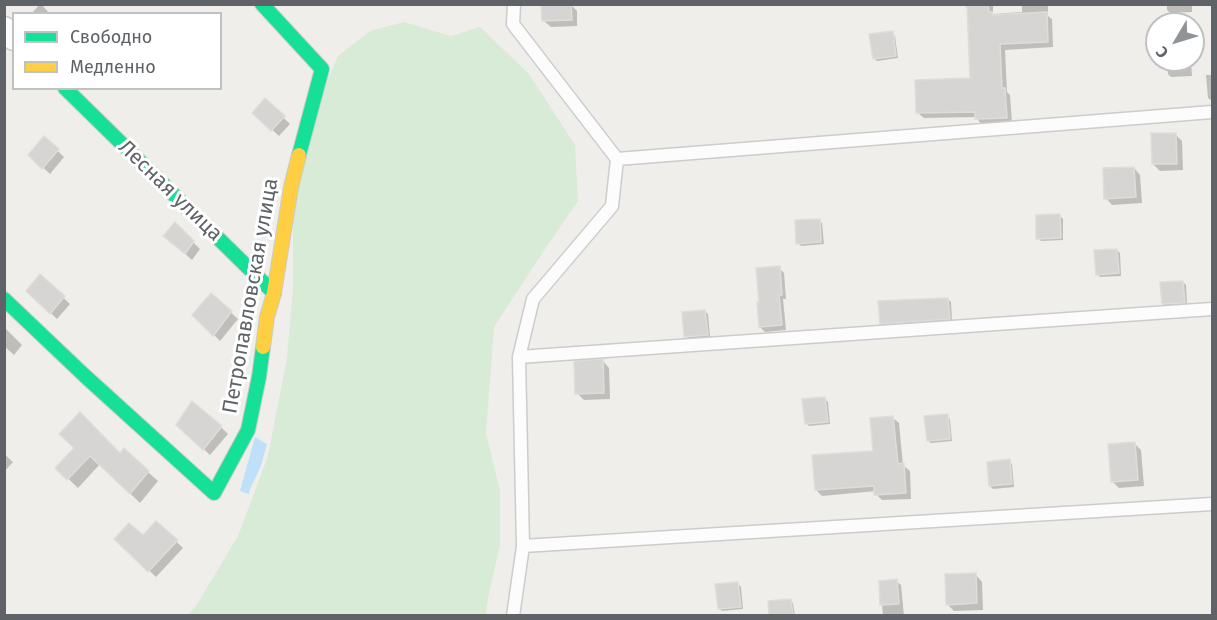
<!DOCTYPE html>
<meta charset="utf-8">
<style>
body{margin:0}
#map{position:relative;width:1217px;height:620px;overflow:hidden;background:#efeeea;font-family:"Fira Sans",sans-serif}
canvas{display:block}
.frame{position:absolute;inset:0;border:6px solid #5f6368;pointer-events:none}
.legend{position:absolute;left:12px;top:12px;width:210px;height:78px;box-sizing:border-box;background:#fff;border:2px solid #bfc1c3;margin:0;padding:8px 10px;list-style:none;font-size:18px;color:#5f6368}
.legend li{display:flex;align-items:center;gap:12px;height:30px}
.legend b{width:30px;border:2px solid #bfc1c3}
.north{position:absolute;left:1145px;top:12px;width:60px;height:60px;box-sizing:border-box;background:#fff;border:2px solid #bfc1c3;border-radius:50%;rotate:232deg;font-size:16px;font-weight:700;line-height:24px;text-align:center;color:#5f6368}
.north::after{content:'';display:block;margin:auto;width:21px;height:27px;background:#919496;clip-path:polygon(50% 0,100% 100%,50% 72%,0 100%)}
</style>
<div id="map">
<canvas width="1217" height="620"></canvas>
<div class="frame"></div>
<ul class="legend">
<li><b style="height:8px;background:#16e098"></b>Свободно</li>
<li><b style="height:8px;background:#ffcf43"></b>Медленно</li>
</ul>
<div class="north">С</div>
</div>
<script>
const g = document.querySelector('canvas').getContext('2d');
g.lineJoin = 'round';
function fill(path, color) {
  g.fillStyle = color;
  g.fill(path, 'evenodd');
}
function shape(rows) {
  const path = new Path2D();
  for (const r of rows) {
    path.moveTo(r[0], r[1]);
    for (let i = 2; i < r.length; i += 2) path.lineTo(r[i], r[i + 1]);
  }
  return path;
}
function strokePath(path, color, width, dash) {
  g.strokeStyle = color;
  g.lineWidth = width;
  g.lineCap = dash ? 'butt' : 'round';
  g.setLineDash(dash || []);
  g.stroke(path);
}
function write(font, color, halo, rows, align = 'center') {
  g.font = font + ' "Fira Sans",sans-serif';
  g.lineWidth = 6;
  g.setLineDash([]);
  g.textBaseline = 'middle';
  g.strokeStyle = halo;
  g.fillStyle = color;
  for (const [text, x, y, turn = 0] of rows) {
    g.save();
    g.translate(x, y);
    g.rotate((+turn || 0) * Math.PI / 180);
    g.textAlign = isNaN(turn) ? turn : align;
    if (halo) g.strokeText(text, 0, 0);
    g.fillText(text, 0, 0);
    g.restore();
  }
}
fill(shape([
 [404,22,451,36,480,27,529,74,575,145,578,201,543,252,494,327,486,433,500,491,500,545,488,598,486,615,186,616,196,606,238,536,268,456,287,358,293,287,293,200,318,102,338,56,370,31]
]), '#d8ebd6');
fill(shape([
 [255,437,267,444,261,466,250,489,249,494,245,493,240,491]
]), '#bfe0f9');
fill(shape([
 [40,4,41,4,50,14,31,14],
 [570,4,577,11,577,26,551,27,544,21],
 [964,4,993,4,993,14,1022,12,1022,4,1048,4,1048,16,1052,19,1053,47,1005,50,1007,92,1010,95,1012,123,982,125,976,117,924,118,918,113,971,80,969,11],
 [1167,4,1192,4,1192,12,1170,13,1167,10],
 [892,33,895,36,898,58,877,61,874,58],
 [1167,60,1191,60,1192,76,1171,77,1168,74],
 [1206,75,1212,75,1212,101,1208,98],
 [265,100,290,124,279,136,254,113],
 [1175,134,1182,141,1183,170,1160,171,1153,164],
 [44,138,64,157,50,174,30,155],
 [1134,168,1140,175,1142,203,1112,205,1106,198],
 [1060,216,1063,219,1063,240,1041,241,1038,238],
 [819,220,822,223,824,244,801,246,798,243],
 [175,224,200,249,192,260,172,242],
 [1117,250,1120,253,1121,276,1100,277,1097,274],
 [779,268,784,273,786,299,783,299,786,330,765,332,760,327],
 [40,276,70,304,57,319,28,291],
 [1183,282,1186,285,1187,305,1166,307,1163,304],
 [212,295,238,319,220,341,194,315],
 [948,299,951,302,952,321,884,326,881,323],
 [705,311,708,314,710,337,689,339,686,336],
 [4,327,22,345,14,355,4,346],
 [603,361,609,368,610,399,584,400,577,393],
 [825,399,828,402,830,424,809,426,806,423],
 [947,416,950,419,952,441,931,443,928,441],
 [893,418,899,423,903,465,910,471,911,499,882,500,876,494,876,491,822,496,816,490,875,452],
 [178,425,221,427,228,434,210,455],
 [1134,443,1141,450,1144,486,1119,488,1113,482],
 [76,448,120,455,148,472,158,481,140,503,100,464,78,488,57,468],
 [4,454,13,462,4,472],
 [1009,461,1012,464,1014,487,993,489,990,486],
 [157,523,183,548,156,577,116,539,143,537],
 [976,575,982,582,983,610,954,611,947,604],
 [896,581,901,585,904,616,883,616,880,582],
 [738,584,741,587,743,609,722,611,719,608],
 [790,600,793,603,795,616,771,616,769,602]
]), '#0003');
const building = shape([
 [541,4,571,4,572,20,542,21,541,4],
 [967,4,988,4,989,12,992,12,993,15,1047,12,1048,42,1000,44,1002,88,1005,88,1007,118,975,119,975,112,916,113,915,80,970,78,967,4],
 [893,31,896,56,873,59,869,34,893,31],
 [265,98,285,116,271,131,252,113,265,98],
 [1151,133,1176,133,1177,164,1152,164,1151,133],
 [44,136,59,149,42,169,28,155,44,136],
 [1134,167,1136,197,1104,199,1103,168,1134,167],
 [1060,214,1061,238,1036,239,1036,215,1060,214],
 [820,219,821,242,796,244,795,220,820,219],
 [175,222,194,241,185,254,163,236,175,222],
 [1117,249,1119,273,1096,275,1094,250,1117,249],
 [780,266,782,295,779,295,782,325,759,327,757,302,759,302,756,268,780,266],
 [40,274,65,296,50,314,26,291,40,274],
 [1183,281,1185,303,1162,304,1160,282,1183,281],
 [211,293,232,311,213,336,192,315,211,293],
 [948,298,950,319,880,324,878,301,948,298],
 [705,310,708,335,684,337,682,312,705,310],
 [603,359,604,393,575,394,574,361,603,359],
 [825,397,828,422,805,424,802,399,825,397],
 [192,401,222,426,203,450,176,425,192,401],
 [80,412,120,453,124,448,149,471,130,494,90,456,67,480,55,468,74,448,59,434,80,412],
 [948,414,950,439,927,441,924,416,948,414],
 [893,416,898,464,904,463,906,493,874,495,874,486,815,490,812,455,873,451,870,418,893,416],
 [1135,442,1138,480,1111,482,1108,444,1135,442],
 [1010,459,1012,484,989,486,987,462,1010,459],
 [156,521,178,540,148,572,114,539,129,523,143,535,156,521],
 [976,573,977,603,946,605,945,574,976,573],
 [897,579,899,604,880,605,879,581,897,579],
 [738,582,741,607,718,609,715,584,738,582],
 [791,599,793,615,769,615,768,601,791,599]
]);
fill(building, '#d6d5d3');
strokePath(building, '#deddd9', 1.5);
const lane = shape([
 [617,159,1212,112],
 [519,357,1212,309],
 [523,546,1212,504],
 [513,616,523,546,519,357,533,299,612,206,617,159,513,24,514,4]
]);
const street = shape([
 [4,29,14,38]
]);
const fast = shape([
 [262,4,322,69,299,155],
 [65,88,274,293],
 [4,299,85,376,214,493,248,430,259,377,263,347]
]);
const slow = shape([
 [263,347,267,317,274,293,291,187,299,155]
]);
strokePath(lane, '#cbcccc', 15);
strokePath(street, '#cbcccc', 27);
strokePath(fast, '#cacacb', 16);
strokePath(slow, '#cacacb', 16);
strokePath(lane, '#fdfcfc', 12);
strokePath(street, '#fdfcfc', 24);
strokePath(fast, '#16e098', 14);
strokePath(slow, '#ffcf43', 14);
write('21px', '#5f6368', '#fff', [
 ["Лесная улица",170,191,44],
 ["Петропавловская улица",251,296,-80]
]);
</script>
